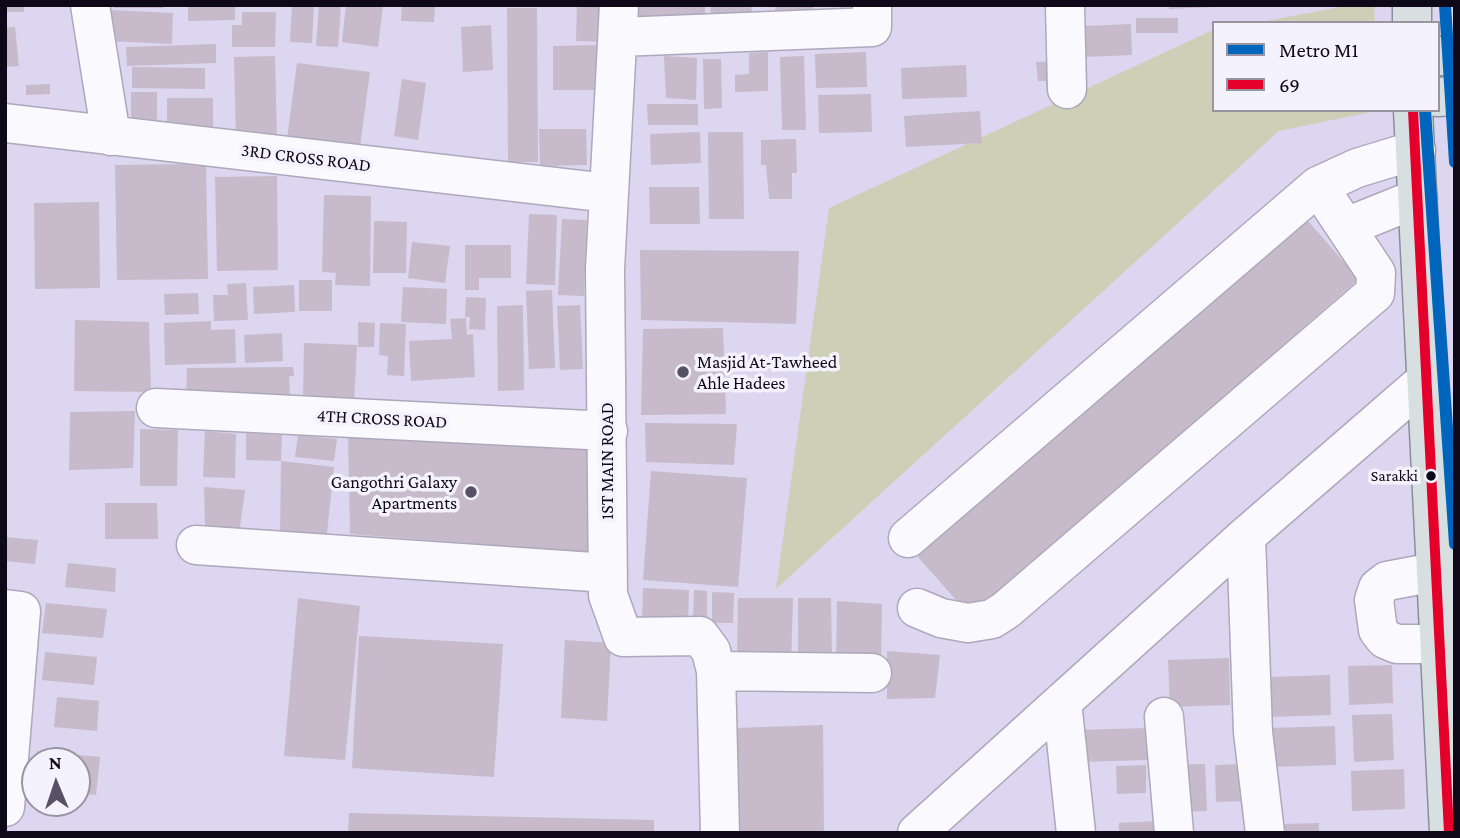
<!DOCTYPE html>
<style>
body{margin:0}
#map{position:relative;width:1460px;height:838px;overflow:hidden;background:#dcd6f0;font-family:"Crimson Pro",serif}
canvas{display:block}
.frame{position:absolute;inset:0;border:7px solid #0e0918;pointer-events:none}
.legend{position:absolute;left:1212px;top:21px;width:228px;height:91px;box-sizing:border-box;background:#f4f2fc;border:2px solid #9895a1;margin:0;padding:9px 12px;list-style:none;font-size:21px;color:#0e0918}
.legend li{display:flex;align-items:center;gap:14px;height:35px}
.legend b{width:35px;border:2px solid #9895a1}
.north{position:absolute;left:21px;top:747px;width:70px;height:70px;box-sizing:border-box;background:#f4f2fc;border:2px solid #9895a1;border-radius:50%;rotate:358deg;font-size:19px;font-weight:700;line-height:28px;text-align:center;color:#0e0918}
.north::after{content:'';display:block;margin:auto;width:24px;height:32px;background:#565164;clip-path:polygon(50% 0,100% 100%,50% 72%,0 100%)}
</style>
<div id="map">
<canvas width="1460" height="838"></canvas>
<div class="frame"></div>
<ul class="legend">
<li><b style="height:9px;background:#0065bd"></b>Metro M1</li>
<li><b style="height:9px;background:#e4002b"></b>69</li>
</ul>
<div class="north">N</div>
</div>
<script>
const g = document.querySelector('canvas').getContext('2d');
g.lineJoin = 'round';
function fill(path, color) {
  g.fillStyle = color;
  g.fill(path, 'evenodd');
}
function shape(rows) {
  const path = new Path2D();
  for (const r of rows) {
    path.moveTo(r[0], r[1]);
    for (let i = 2; i < r.length; i += 2) path.lineTo(r[i], r[i + 1]);
  }
  return path;
}
function strokePath(path, color, width, dash) {
  g.strokeStyle = color;
  g.lineWidth = width;
  g.lineCap = dash ? 'butt' : 'round';
  g.setLineDash(dash || []);
  g.stroke(path);
}
function write(font, color, halo, rows, align = 'center') {
  g.font = font + ' "Crimson Pro",serif';
  g.lineWidth = 7;
  g.setLineDash([]);
  g.textBaseline = 'middle';
  g.strokeStyle = halo;
  g.fillStyle = color;
  for (const [text, x, y, turn = 0] of rows) {
    g.save();
    g.translate(x, y);
    g.rotate((+turn || 0) * Math.PI / 180);
    g.textAlign = isNaN(turn) ? turn : align;
    if (halo) g.strokeText(text, 0, 0);
    g.fillText(text, 0, 0);
    g.restore();
  }
}
fill(shape([
 [1351,5,1374,5,1375,23,1255,23],
 [1213,30,1213,110,1381,110,1279,131,776,589,829,208]
]), '#cdd0b7');
fill(shape([
 [5,5,24,5,24,12,5,12],
 [114,5,163,5,163,8,114,8],
 [188,5,235,5,235,20,188,21],
 [292,5,314,5,312,43,290,42],
 [319,5,341,5,338,47,316,46],
 [346,5,383,5,378,47,342,42],
 [402,5,435,5,434,22,401,21],
 [577,5,613,5,612,42,576,41],
 [638,5,705,5,705,28,638,27],
 [710,5,751,5,752,13,711,15],
 [775,5,813,5,814,20,776,22],
 [1169,5,1211,5,1211,7,1169,9],
 [507,8,537,8,538,162,508,162],
 [109,10,173,13,172,44,108,41],
 [242,12,276,12,275,47,232,47,232,25,242,25],
 [1136,18,1178,18,1178,33,1136,33],
 [1131,24,1132,55,1084,57,1083,26],
 [491,25,493,70,463,72,461,27],
 [15,27,19,66,5,67,5,28],
 [216,44,216,63,127,66,126,47],
 [597,45,597,90,553,90,553,46],
 [768,52,768,91,735,92,735,75,749,74,749,53],
 [866,52,867,87,816,88,815,54],
 [275,56,277,138,236,139,234,57],
 [664,56,697,58,696,100,666,98],
 [804,56,806,130,782,130,780,57],
 [703,59,721,59,722,108,704,109],
 [1059,61,1062,91,1047,92,1046,81,1038,81,1036,62],
 [297,63,370,72,359,154,286,146],
 [966,65,967,97,902,99,901,68],
 [132,67,205,68,205,89,132,88],
 [402,79,426,83,418,140,394,136],
 [50,84,50,94,26,95,26,85],
 [131,92,157,92,157,122,131,122],
 [871,94,872,132,819,133,818,95],
 [167,98,213,98,213,136,167,137],
 [647,104,698,104,698,125,648,125],
 [980,111,982,143,906,147,904,116],
 [539,129,586,129,587,165,540,166],
 [700,132,701,163,651,165,650,134],
 [708,132,743,132,744,219,709,219],
 [796,139,797,173,792,173,792,199,769,199,766,165,761,165,761,140],
 [206,164,208,279,117,280,115,165],
 [277,176,278,270,217,271,215,177],
 [649,187,699,187,700,224,650,224],
 [324,195,371,196,370,286,335,285,336,273,322,272],
 [99,202,100,288,35,289,34,203],
 [1300,212,1359,279,971,617,911,549],
 [529,214,557,215,555,285,526,284],
 [562,219,587,220,584,296,558,295],
 [374,221,407,222,406,273,373,273],
 [412,242,450,246,445,283,408,278],
 [465,245,511,245,511,278,479,278,479,290,465,290],
 [640,250,799,251,796,324,641,320],
 [299,280,332,280,332,311,299,311],
 [246,283,248,320,214,321,213,295,228,295,227,284],
 [294,285,295,312,254,314,253,287],
 [403,287,447,289,446,324,401,322],
 [552,290,555,368,529,369,526,291],
 [198,293,199,314,165,315,164,294],
 [466,297,486,298,485,330,469,329,470,317,465,317],
 [523,305,524,390,498,391,497,306],
 [580,305,583,369,560,370,557,306],
 [466,318,467,335,473,334,475,377,411,381,409,341,452,339,450,319],
 [75,320,149,322,151,392,74,391],
 [211,321,211,330,235,329,236,363,165,365,164,323],
 [358,322,375,323,374,347,358,347],
 [380,323,406,324,404,376,387,375,388,356,379,355],
 [723,328,726,414,641,415,643,329],
 [282,333,283,361,245,363,244,335],
 [304,343,357,345,354,403,303,400],
 [293,367,294,376,289,376,290,395,186,396,187,368],
 [135,411,133,468,69,470,70,412],
 [645,423,737,424,734,465,646,462],
 [140,429,178,430,177,486,140,486],
 [205,431,236,434,235,478,203,477],
 [246,433,282,435,281,461,246,460],
 [348,434,592,449,592,553,350,534],
 [298,435,337,439,334,461,295,457],
 [281,461,334,467,326,542,280,536],
 [651,471,747,478,738,587,643,580],
 [204,487,245,490,239,534,205,527],
 [105,503,157,503,158,539,105,539],
 [5,537,38,540,35,564,5,561],
 [68,563,116,568,115,592,65,587],
 [643,588,689,590,688,622,642,622],
 [694,590,707,591,707,622,693,621],
 [712,592,734,593,733,623,712,623],
 [298,598,360,606,345,760,284,756],
 [738,598,793,598,791,666,737,665],
 [798,598,831,598,832,660,798,661],
 [837,601,882,604,881,666,836,666],
 [46,603,107,609,103,638,42,633],
 [359,636,503,644,494,777,352,768],
 [565,640,611,643,607,721,561,718],
 [887,651,940,655,935,698,887,699],
 [45,652,97,657,94,685,42,680],
 [1229,658,1230,705,1170,707,1168,660],
 [1392,665,1393,703,1349,705,1348,666],
 [1330,675,1331,715,1270,717,1269,677],
 [57,697,99,701,97,731,54,727],
 [1392,714,1394,760,1354,762,1352,715],
 [823,725,824,833,733,833,734,728],
 [1335,726,1336,765,1271,767,1270,728],
 [1147,728,1148,760,1078,762,1077,730],
 [37,751,100,757,96,795,77,793,77,761,36,761],
 [1205,764,1207,811,1179,812,1178,765],
 [1242,764,1244,801,1216,802,1215,765],
 [1146,765,1146,793,1117,794,1116,766],
 [1404,769,1405,809,1352,811,1351,771],
 [349,813,654,820,654,833,348,833],
 [1156,821,1157,833,1119,833,1119,823],
 [1319,823,1319,833,1285,833,1285,824]
]), '#c7baca');
const minor = shape([
 [90,5,111,136],
 [619,5,605,269,608,595,623,637,700,636,711,651,716,671,720,833],
 [1065,5,1067,89],
 [619,37,872,27,872,5],
 [5,123,608,193],
 [1346,227,1418,198],
 [156,408,608,431],
 [1246,536,1253,732,1265,833],
 [908,538,1318,186,1357,168,1416,150],
 [196,545,608,573],
 [1435,572,1387,581,1378,588,1374,600,1378,630,1385,639,1397,644,1439,644],
 [917,608,941,618,968,623,992,619,1006,610,1375,293,1376,273,1318,186],
 [5,609,21,611,5,807],
 [716,671,872,673],
 [1062,702,1076,833],
 [1164,717,1174,833],
 [917,833,1246,536,1426,380]
]);
const major = shape([
 [1412,23,1412,5],
 [1437,56,1455,56],
 [1437,97,1455,96],
 [1413,110,1449,833]
]);
strokePath(minor, '#ada8bc', 41);
strokePath(major, '#859099', 41);
strokePath(minor, '#faf9fd', 38);
strokePath(major, '#d8dfe1', 38);
strokePath(shape([
 [1413,110,1449,833]
]), '#e4002b', 10);
strokePath(shape([
 [1445,5,1455,162],
 [1425,110,1455,544]
]), '#0065bd', 12);
for (const [x, y, r, color] of [
 [683,372,7,"#565164"],
 [1431,476,6,"#0e0918"],
 [471,492,7,"#565164"]
]) {
  const dot = new Path2D();
  dot.arc(x, y, r, 0, 2 * Math.PI);
  g.fillStyle = color;
  g.fill(dot);
  strokePath(dot, '#f4f2fc', 2.5);
}
write('16px', '#0e0918', '#f4f2fc', [
 ["Sarakki",1418,476]
], 'right');
write('18px', '#0e0918', '#f4f2fc', [
 ["3RD CROSS ROAD",306,158,7],
 ["4TH CROSS ROAD",382,419,3],
 ["1ST MAIN ROAD",607,461,-90]
]);
write('18px', '#0e0918', '#f4f2fc', [
 ["Masjid At-Tawheed",697,362],
 ["Ahle Hadees",697,383],
 ["Gangothri Galaxy",457,482,"right"],
 ["Apartments",457,503,"right"]
], 'left');
</script>
